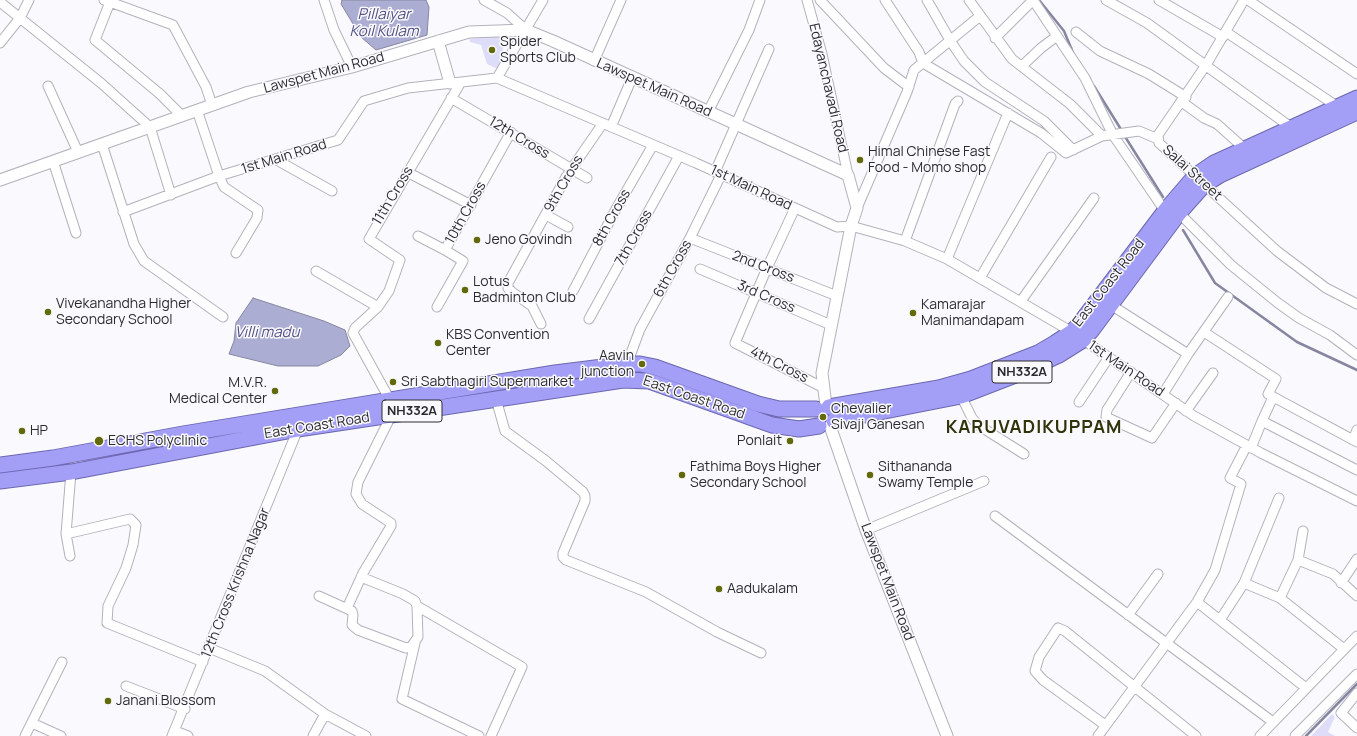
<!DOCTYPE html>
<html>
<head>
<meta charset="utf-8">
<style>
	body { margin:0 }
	canvas { display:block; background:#fafafe }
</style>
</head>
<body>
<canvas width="1357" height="736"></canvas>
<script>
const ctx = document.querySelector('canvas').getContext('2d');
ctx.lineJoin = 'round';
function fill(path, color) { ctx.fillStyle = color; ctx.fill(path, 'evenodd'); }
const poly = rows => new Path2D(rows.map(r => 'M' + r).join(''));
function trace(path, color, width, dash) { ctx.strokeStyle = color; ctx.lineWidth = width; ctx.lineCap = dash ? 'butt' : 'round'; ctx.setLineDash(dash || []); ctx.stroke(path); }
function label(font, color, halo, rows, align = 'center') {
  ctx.font = font + ' Manrope,sans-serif'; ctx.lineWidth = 3; ctx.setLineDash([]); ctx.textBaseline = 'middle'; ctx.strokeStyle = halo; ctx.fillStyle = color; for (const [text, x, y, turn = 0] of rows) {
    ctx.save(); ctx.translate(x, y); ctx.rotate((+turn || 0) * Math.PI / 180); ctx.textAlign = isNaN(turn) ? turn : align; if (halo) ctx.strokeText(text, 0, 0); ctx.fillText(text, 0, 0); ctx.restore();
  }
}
fill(poly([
	[501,35,505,66,500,70,487,64,481,45,470,42,469,39],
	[1332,714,1335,717,1328,732,1335,736,1311,736]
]), '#ddddfa');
const water = poly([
	[342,0,426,0,429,7,427,35,376,50,361,37,341,4,342,0],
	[253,298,324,321,345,330,350,346,341,355,318,366,278,366,229,354,234,341,236,323,253,298]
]);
fill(water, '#acadd2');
trace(water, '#8686a1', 1);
trace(poly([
	[1039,0,1064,31,1074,55],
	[1094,86,1122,131],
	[1124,135,1163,197],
	[1183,230,1215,283,1297,342,1357,370],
	[1306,736,1357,684]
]), '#8686a1', 2.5);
const minor = poly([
	[104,0,110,2,95,40,160,94,182,116],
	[110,0,110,2,173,25,206,87,212,105],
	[324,0,334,30,352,67],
	[484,0,507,13,526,30],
	[807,0,822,54,848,175],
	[820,0,884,68,909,87],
	[885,0,919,52,923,63,1041,133,1066,153,1102,136,1139,131,1158,139],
	[927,0,951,42,964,61,985,82,1044,121,1073,150],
	[969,0,1012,59,1070,104,1102,136],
	[1033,0,1085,78,1113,135,1165,211],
	[1106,0,1147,23,1292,128],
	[1159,0,1223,37],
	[1244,0,1206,65,1158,135,1159,143,1277,251,1326,288,1357,304],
	[1248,0,1357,74],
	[0,2,101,83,150,127,171,195],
	[1076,32,1100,51,1149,74,1186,97],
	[1226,32,1338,107],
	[995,38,1033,0],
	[0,43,20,18,29,0],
	[594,61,621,0],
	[1022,66,1041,48,1057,36],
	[497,78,543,0],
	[48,86,78,152],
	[451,98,587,178],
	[1182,102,1204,118,1217,124,1245,149],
	[197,110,219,176,224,187,258,210,257,218,236,253],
	[708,112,749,30,760,0],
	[611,127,632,78],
	[102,144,134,244,144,261,223,317],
	[275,159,332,191],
	[53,161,76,233],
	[407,172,471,205],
	[715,172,769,49],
	[795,208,767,268,735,343,822,387],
	[857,208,907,92,914,70,980,16],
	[123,212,219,176,338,140,364,101,408,88,497,78,696,163,837,227,851,226,905,241,947,259,1072,332,1194,416,1261,453,1357,501],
	[1179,213,1231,265,1278,303,1299,318,1330,335,1357,355],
	[546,215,568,227],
	[418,236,445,250],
	[690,238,837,296],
	[905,241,955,104,958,101],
	[947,259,1008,113],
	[700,269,831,325],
	[316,271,378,307],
	[980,278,1051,157],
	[573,291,616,209,653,145],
	[1021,301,1094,198],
	[1111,305,1188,354,1163,394],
	[437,307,463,261,445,250,511,132],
	[589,319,679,156],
	[541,324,532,306,512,292,508,288,508,283,566,177,603,123],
	[1204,332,1276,379,1268,394,1357,442],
	[1188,354,1228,297],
	[627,364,640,329,690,238,721,175],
	[1131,372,1107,410,1106,417,1152,438,1176,403],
	[961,396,972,418,978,425,1024,454],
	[496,399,505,431,546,461,583,492,585,496,585,501,563,553,563,557,566,560,646,592,717,632,761,653],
	[390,400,353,333,355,328,378,307,389,291,400,260,369,239,461,82],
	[1079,402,1109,357],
	[1186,411,1213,373],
	[1262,421,1273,397],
	[1353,440,1357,430],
	[1251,448,1262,421,1357,470],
	[1279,498,1244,583,1280,598],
	[995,516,1273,722],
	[866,530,984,481],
	[66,534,130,519,136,525,133,545,126,568,108,606,107,623,203,662],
	[70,556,66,534,71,472],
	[1298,560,1303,531],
	[1341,583,1357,559],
	[319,596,352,611,353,615,352,625,358,630,406,648,411,647,418,637,417,606,415,601,403,594,361,577],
	[1197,602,1306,688],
	[417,606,522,667,491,736],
	[347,608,363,573,391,526,391,523,362,504,356,494,358,482,392,414],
	[1128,615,1158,574],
	[1220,620,1244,583],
	[415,643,402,699,479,736],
	[209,648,265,671,325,714,366,736],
	[1344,649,1280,598,1298,560,1333,574,1357,596],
	[126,686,185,709],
	[1357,693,1341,713,1357,728],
	[32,723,61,736],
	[1105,725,1043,680,1035,671,1039,657,1058,628,1065,631,1196,736],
	[175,731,188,736],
	[25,736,62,662],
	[172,736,298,429],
	[313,736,325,714],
	[1098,736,1197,602,1215,570,1241,484,1230,478,1247,445],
	[1260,736,1357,636],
	[1295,736,1357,674]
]);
const tertiary = poly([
	[438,41,450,83],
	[0,180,249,92,352,67,469,32,526,30,553,41,848,175,857,208,851,226,822,373,826,406],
	[830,426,866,530,947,736]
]);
const trunk = poly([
	[829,407,939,388,971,379,1038,353,1055,343,1072,332,1081,322,1165,211,1195,176,1214,163,1357,98],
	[834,421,961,396,1018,374,1059,355,1083,340,1092,330,1179,213,1204,185,1220,175,1357,112],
	[0,465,53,458,183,434,555,373,627,364,640,364,655,367,758,404,779,409,816,409],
	[0,481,71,472,298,429,623,380,649,381,772,425,799,429,819,426]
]);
trace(minor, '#b2b2bc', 11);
trace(tertiary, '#b2b2bc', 13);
trace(trunk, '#6c67af', 17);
trace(minor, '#fff', 9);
trace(tertiary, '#fff', 11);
trace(trunk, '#a49ff6', 15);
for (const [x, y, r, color] of [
	[492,50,4,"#62690b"],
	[860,160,4,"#62690b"],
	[477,240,4,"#62690b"],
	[465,290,4,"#62690b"],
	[48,312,4,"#62690b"],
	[913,313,4,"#62690b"],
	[438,343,4,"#62690b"],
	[642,364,4,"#62690b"],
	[393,382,4,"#62690b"],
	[275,391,4,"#62690b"],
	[823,417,4,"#62690b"],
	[22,431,4,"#62690b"],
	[99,441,5,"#62690b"],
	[790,441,4,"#62690b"],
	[682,475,4,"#62690b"],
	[870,475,4,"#62690b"],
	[719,589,4,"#62690b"],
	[108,701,4,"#62690b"]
]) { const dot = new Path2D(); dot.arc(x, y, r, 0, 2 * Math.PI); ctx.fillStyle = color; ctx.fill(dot); trace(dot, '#fafafe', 1.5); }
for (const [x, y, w] of [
	[1022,372,60],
	[412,411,60]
]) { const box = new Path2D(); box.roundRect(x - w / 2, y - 11, w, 22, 3); ctx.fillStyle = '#fafafe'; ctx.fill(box); trace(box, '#2c2c30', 1); }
label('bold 13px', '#2c2c30', null, [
	["NH332A",1022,372],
	["NH332A",412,411]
]);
label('14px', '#2c2c30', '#fafafe', [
	["Spider",500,42],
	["Sports Club",500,58],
	["Himal Chinese Fast",868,152],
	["Food - Momo shop",868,168],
	["Jeno Govindh",485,240],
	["Lotus",473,282],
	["Badminton Club",473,298],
	["Vivekanandha Higher",56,304],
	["Secondary School",56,320],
	["Kamarajar",921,305],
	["Manimandapam",921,321],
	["KBS Convention",446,335],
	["Center",446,351],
	["Aavin",634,356,"right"],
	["junction",634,372,"right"],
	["Sri Sabthagiri Supermarket",401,382],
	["M.V.R.",267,383,"right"],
	["Medical Center",267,399,"right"],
	["Chevalier",831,409],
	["Sivaji Ganesan",831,425],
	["HP",30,431],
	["ECHS Polyclinic",108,441],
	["Ponlait",782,441,"right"],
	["Fathima Boys Higher",690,467],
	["Secondary School",690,483],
	["Sithananda",878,467],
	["Swamy Temple",878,483],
	["Aadukalam",727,589],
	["Janani Blossom",116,701]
], 'left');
label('14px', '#2c2c30', '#fafafe', [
	["Lawspet Main Road",324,73,-15],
	["Lawspet Main Road",654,88,24],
	["Edayanchavadi Road",828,88,77],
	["12th Cross",519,138,31],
	["1st Main Road",284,157,-17],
	["Salai Street",1192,173,42],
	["9th Cross",564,184,-60],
	["1st Main Road",751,188,25],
	["11th Cross",393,196,-59],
	["10th Cross",466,213,-61],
	["8th Cross",612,218,-61],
	["7th Cross",634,238,-61],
	["2nd Cross",763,267,21],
	["6th Cross",673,269,-61],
	["East Coast Road",1109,283,-52],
	["3rd Cross",766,297,23],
	["4th Cross",779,365,27],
	["1st Main Road",1126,369,34],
	["East Coast Road",694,398,19],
	["East Coast Road",317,426,-9],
	["Lawspet Main Road",887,582,69],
	["12th Cross Krishna Nagar",236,583,-68]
]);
label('italic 15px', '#535184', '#fafafe', [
	["Pillaiyar",384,15],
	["Koil Kulam",384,32],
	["Villi madu",267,333]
]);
ctx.letterSpacing = '1px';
label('bold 18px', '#31340b', '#fafafe', [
	["KARUVADIKUPPAM",1034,428]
]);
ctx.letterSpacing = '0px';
</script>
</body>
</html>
